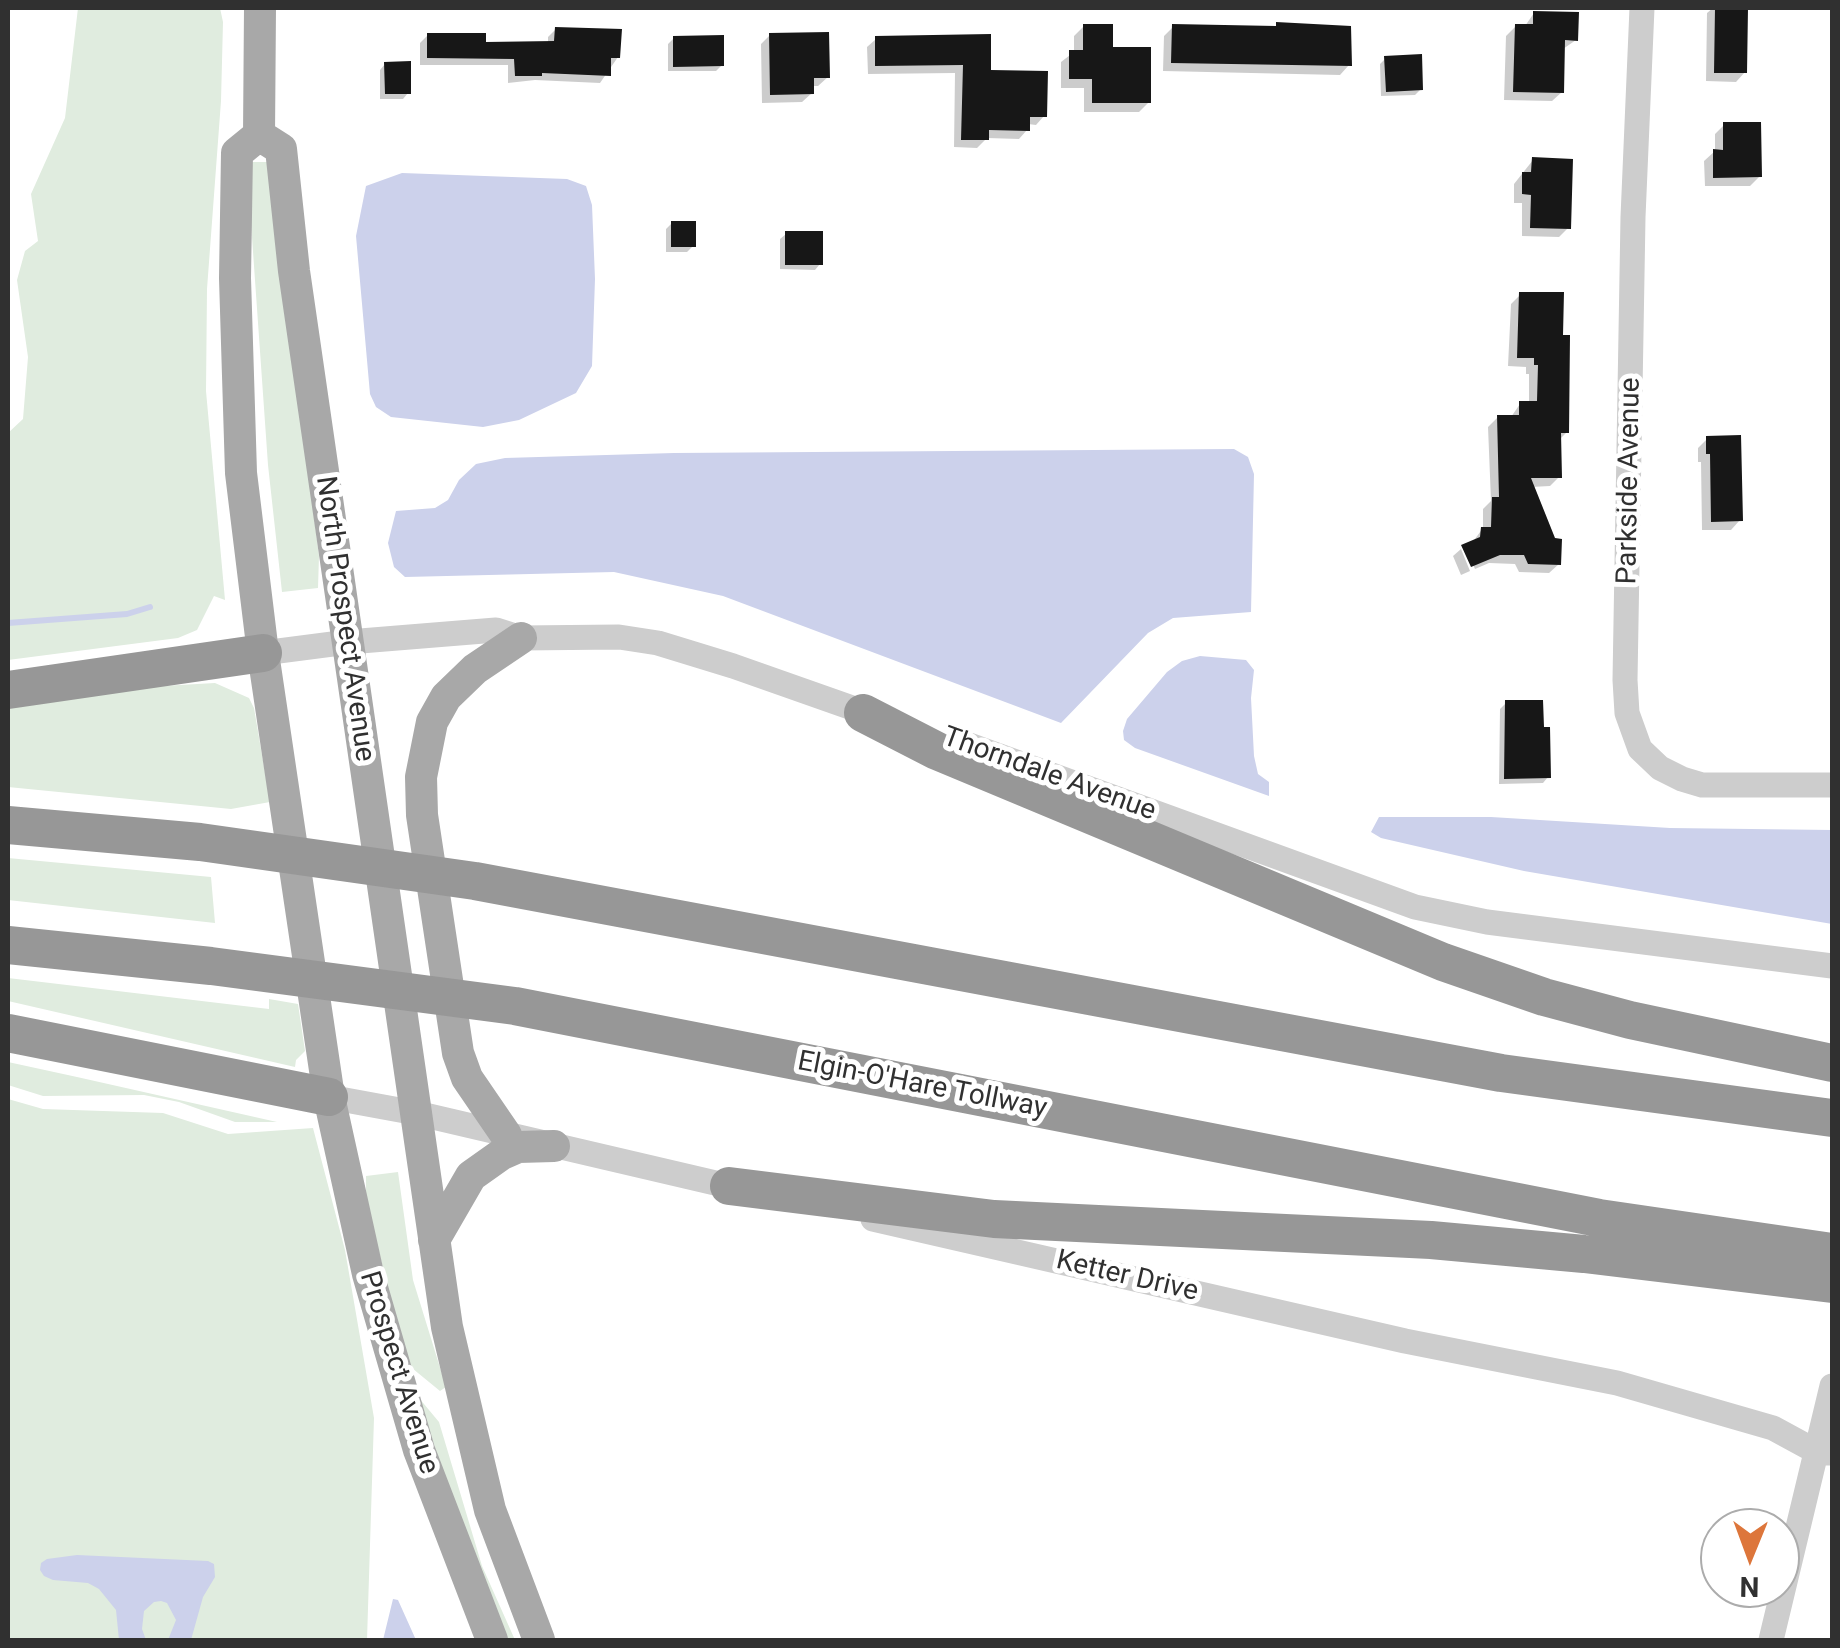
<!DOCTYPE html>
<html>
<head>
<meta charset="utf-8">
<style>
	body { margin:0 }
	#map { position:relative; width:1840px; height:1648px; overflow:hidden; background:#fff; font-family:Roboto,sans-serif }
	canvas { display:block }
	.frame { position:absolute; inset:0; border:10px solid #303030; pointer-events:none }
	.north { position:absolute; left:1700px; top:1508px; width:100px; height:100px; box-sizing:border-box; background:#fff; border:2px solid #acacac; border-radius:50%; rotate:181deg; font-size:28px; font-weight:700; line-height:40px; text-align:center; color:#303030 }
	.north::after { content:''; display:block; margin:auto; width:35px; height:45px; background:#dd763b; clip-path:polygon(50% 0,100% 100%,50% 72%,0 100%) }
</style>
</head>
<body>
<div id="map">
<canvas width="1840" height="1648"></canvas>
<div class="frame"></div>
<div class="north">N</div>
</div>
<script>
const ctx = document.querySelector('canvas').getContext('2d');
ctx.lineJoin = 'round';
function fill(path, color) { ctx.fillStyle = color; ctx.fill(path, 'evenodd'); }
const poly = rows => new Path2D(rows.map(r => 'M' + r).join(''));
function trace(path, color, width, dash) { ctx.strokeStyle = color; ctx.lineWidth = width; ctx.lineCap = dash ? 'butt' : 'round'; ctx.setLineDash(dash || []); ctx.stroke(path); }
function label(font, color, halo, rows, align = 'center') {
  ctx.font = font + ' Roboto,sans-serif'; ctx.lineWidth = 10; ctx.setLineDash([]); ctx.textBaseline = 'middle'; ctx.strokeStyle = halo; ctx.fillStyle = color; for (const [text, x, y, turn = 0] of rows) {
    ctx.save(); ctx.translate(x, y); ctx.rotate((+turn || 0) * Math.PI / 180); ctx.textAlign = isNaN(turn) ? turn : align; if (halo) ctx.strokeText(text, 0, 0); ctx.fillText(text, 0, 0); ctx.restore();
  }
}
fill(poly([
	[78,8,220,8,223,22,221,101,207,289,206,391,225,600,214,596,197,630,178,638,8,660,8,433,23,419,28,357,17,280,25,251,38,241,31,194,65,118],
	[251,162,268,162,319,556,318,588,282,592,268,465,250,209],
	[215,683,249,698,254,708,270,802,231,809,8,787,8,707,162,686],
	[8,858,211,877,215,923,8,900],
	[8,978,269,1009,269,999,298,1004,305,1051,296,1060,295,1067,8,1001],
	[8,1062,77,1077,277,1122,235,1122,179,1102,144,1095,43,1096,8,1085],
	[8,1099,43,1109,163,1113,228,1134,313,1128,345,1250,374,1418,367,1640,8,1640],
	[398,1172,413,1280,446,1387,440,1391,407,1364,366,1200,366,1176],
	[419,1398,439,1422,482,1566,515,1640,507,1640,454,1507]
]), '#e0ecdf');
fill(poly([
	[402,173,567,179,586,186,592,205,595,279,592,366,576,393,519,420,483,427,391,417,376,407,370,394,356,236,366,186],
	[1234,449,1248,457,1254,474,1251,612,1173,618,1148,633,1061,723,723,596,614,572,405,577,394,567,388,543,396,511,435,508,448,500,459,480,476,464,505,458,674,453],
	[1200,656,1246,660,1254,670,1251,698,1254,756,1258,774,1269,782,1269,796,1135,748,1124,740,1123,731,1127,719,1167,672,1182,661],
	[1379,817,1491,817,1670,828,1832,830,1832,924,1524,871,1381,838,1371,832],
	[77,1555,208,1561,214,1564,215,1577,203,1597,191,1640,168,1640,176,1620,167,1603,161,1601,154,1602,144,1611,142,1629,146,1640,119,1640,116,1610,99,1589,88,1583,53,1580,44,1576,40,1570,41,1563,47,1559],
	[393,1599,398,1600,416,1640,383,1640]
]), '#ccd1eb');
fill(poly([
	[1713,8,1746,8,1745,72,1736,82,1706,81,1707,13],
	[1534,13,1576,40,1563,49,1562,92,1552,101,1504,100,1506,36,1516,26,1525,26],
	[1084,26,1111,50,1149,102,1139,112,1084,112,1084,88,1061,88,1061,62,1074,52,1074,36],
	[1173,27,1349,65,1340,75,1163,71,1164,36],
	[556,29,618,57,600,83,535,80,508,83,508,65,420,65,420,43,428,35,483,45,548,44,548,37],
	[770,35,828,77,818,86,812,86,812,93,802,102,762,103,761,44],
	[674,38,722,65,716,71,668,71,668,44],
	[876,39,988,72,1044,116,1036,125,1028,124,1027,130,1019,139,987,138,977,148,954,147,955,73,868,74,867,47],
	[1386,58,1421,89,1415,95,1381,96,1380,64],
	[385,64,408,93,403,99,380,99,380,70],
	[1724,125,1760,176,1750,186,1705,186,1704,161,1715,151,1715,134],
	[1533,160,1568,228,1559,237,1522,236,1522,203,1514,203,1514,184],
	[672,223,693,246,687,252,666,252,666,229],
	[786,234,820,264,815,270,780,269,780,239],
	[1520,295,1567,432,1559,440,1559,477,1550,486,1531,487,1559,564,1549,573,1519,572,1515,564,1489,563,1475,569,1465,548,1462,548,1472,543,1483,528,1483,509,1491,501,1488,427,1498,417,1511,417,1520,404,1529,404,1529,374,1526,374,1526,367,1508,366,1511,304],
	[1707,439,1740,520,1731,530,1702,530,1701,462,1698,462,1698,448],
	[1461,549,1470,571,1461,575,1453,556],
	[1506,703,1541,730,1548,777,1543,783,1499,784,1500,709]
]), '#0003');
trace(poly([
	[8,623,127,614,150,607]
]), '#ccd1eb', 6);
fill(poly([
	[1715,8,1748,8,1747,73,1714,73],
	[1533,11,1579,12,1578,41,1565,40,1564,93,1513,92,1515,24,1533,24],
	[1276,22,1351,26,1352,66,1171,63,1172,24,1276,26],
	[1083,24,1113,24,1113,47,1151,47,1151,103,1092,103,1092,79,1069,79,1069,50,1083,50],
	[555,27,622,29,620,58,611,58,611,76,542,73,542,76,515,76,514,59,427,58,427,33,486,33,486,42,554,41],
	[829,32,830,78,814,78,814,94,770,95,769,33],
	[991,34,991,70,1048,71,1047,117,1030,117,1030,131,989,130,989,140,961,140,963,65,875,66,875,36],
	[724,35,724,66,673,67,673,36],
	[1422,54,1423,90,1386,92,1384,56],
	[411,61,411,94,385,94,384,62],
	[1723,122,1761,122,1762,177,1713,178,1713,149,1723,150],
	[1532,157,1573,159,1571,229,1530,228,1531,195,1522,194,1522,172,1531,172],
	[671,221,696,221,696,247,671,247],
	[785,231,823,231,823,265,785,265],
	[1519,292,1564,292,1563,335,1570,335,1569,433,1561,433,1562,478,1531,478,1555,538,1562,539,1561,565,1528,564,1524,555,1500,555,1471,567,1461,545,1480,537,1481,527,1491,527,1492,497,1499,497,1497,415,1519,415,1519,401,1537,401,1538,365,1534,365,1534,358,1517,358],
	[1741,435,1743,521,1711,522,1710,454,1706,454,1706,436],
	[1505,700,1543,700,1544,727,1550,727,1551,778,1504,779]
]), '#171717');
trace(poly([
	[1642,8,1633,217,1625,680,1627,713,1640,749,1660,768,1682,779,1702,785,1832,785],
	[263,653,348,642,496,630,521,638,619,637,658,643,733,666,875,716],
	[961,742,1415,907,1487,922,1832,966],
	[329,1097,416,1113,741,1189],
	[873,1219,1405,1341,1617,1383,1773,1428,1819,1453,1832,1453],
	[1771,1640,1832,1386]
]), '#cdcdcd', 25);
trace(poly([
	[260,8,259,135,237,153,235,278,241,473,263,653,329,1097,368,1274,419,1450,492,1640],
	[259,135,281,149,294,271,447,1327,490,1510,539,1640],
	[506,1135,467,1078,458,1053,422,815,421,777,432,722,446,697,475,669,521,638],
	[434,1240,471,1176,502,1154,518,1147,554,1146]
]), '#a8a8a8', 32);
trace(poly([
	[8,690,263,653],
	[863,713,937,751,1443,962,1544,997,1630,1020,1832,1063],
	[8,825,200,842,475,881,1501,1073,1832,1118],
	[8,945,211,966,515,1006,1599,1218,1832,1252],
	[8,1033,329,1097],
	[729,1186,994,1219,1431,1240,1584,1254,1832,1284]
]), '#979797', 38);
label('28px', '#303030', '#fff', [
	["Parkside Avenue",1630,481,-89],
	["North Prospect Avenue",344,619,82],
	["Thorndale Avenue",1049,775,20],
	["Elgin-O'Hare Tollway",922,1086,11],
	["Ketter Drive",1127,1277,13],
	["Prospect Avenue",398,1373,73]
]);
</script>
</body>
</html>
